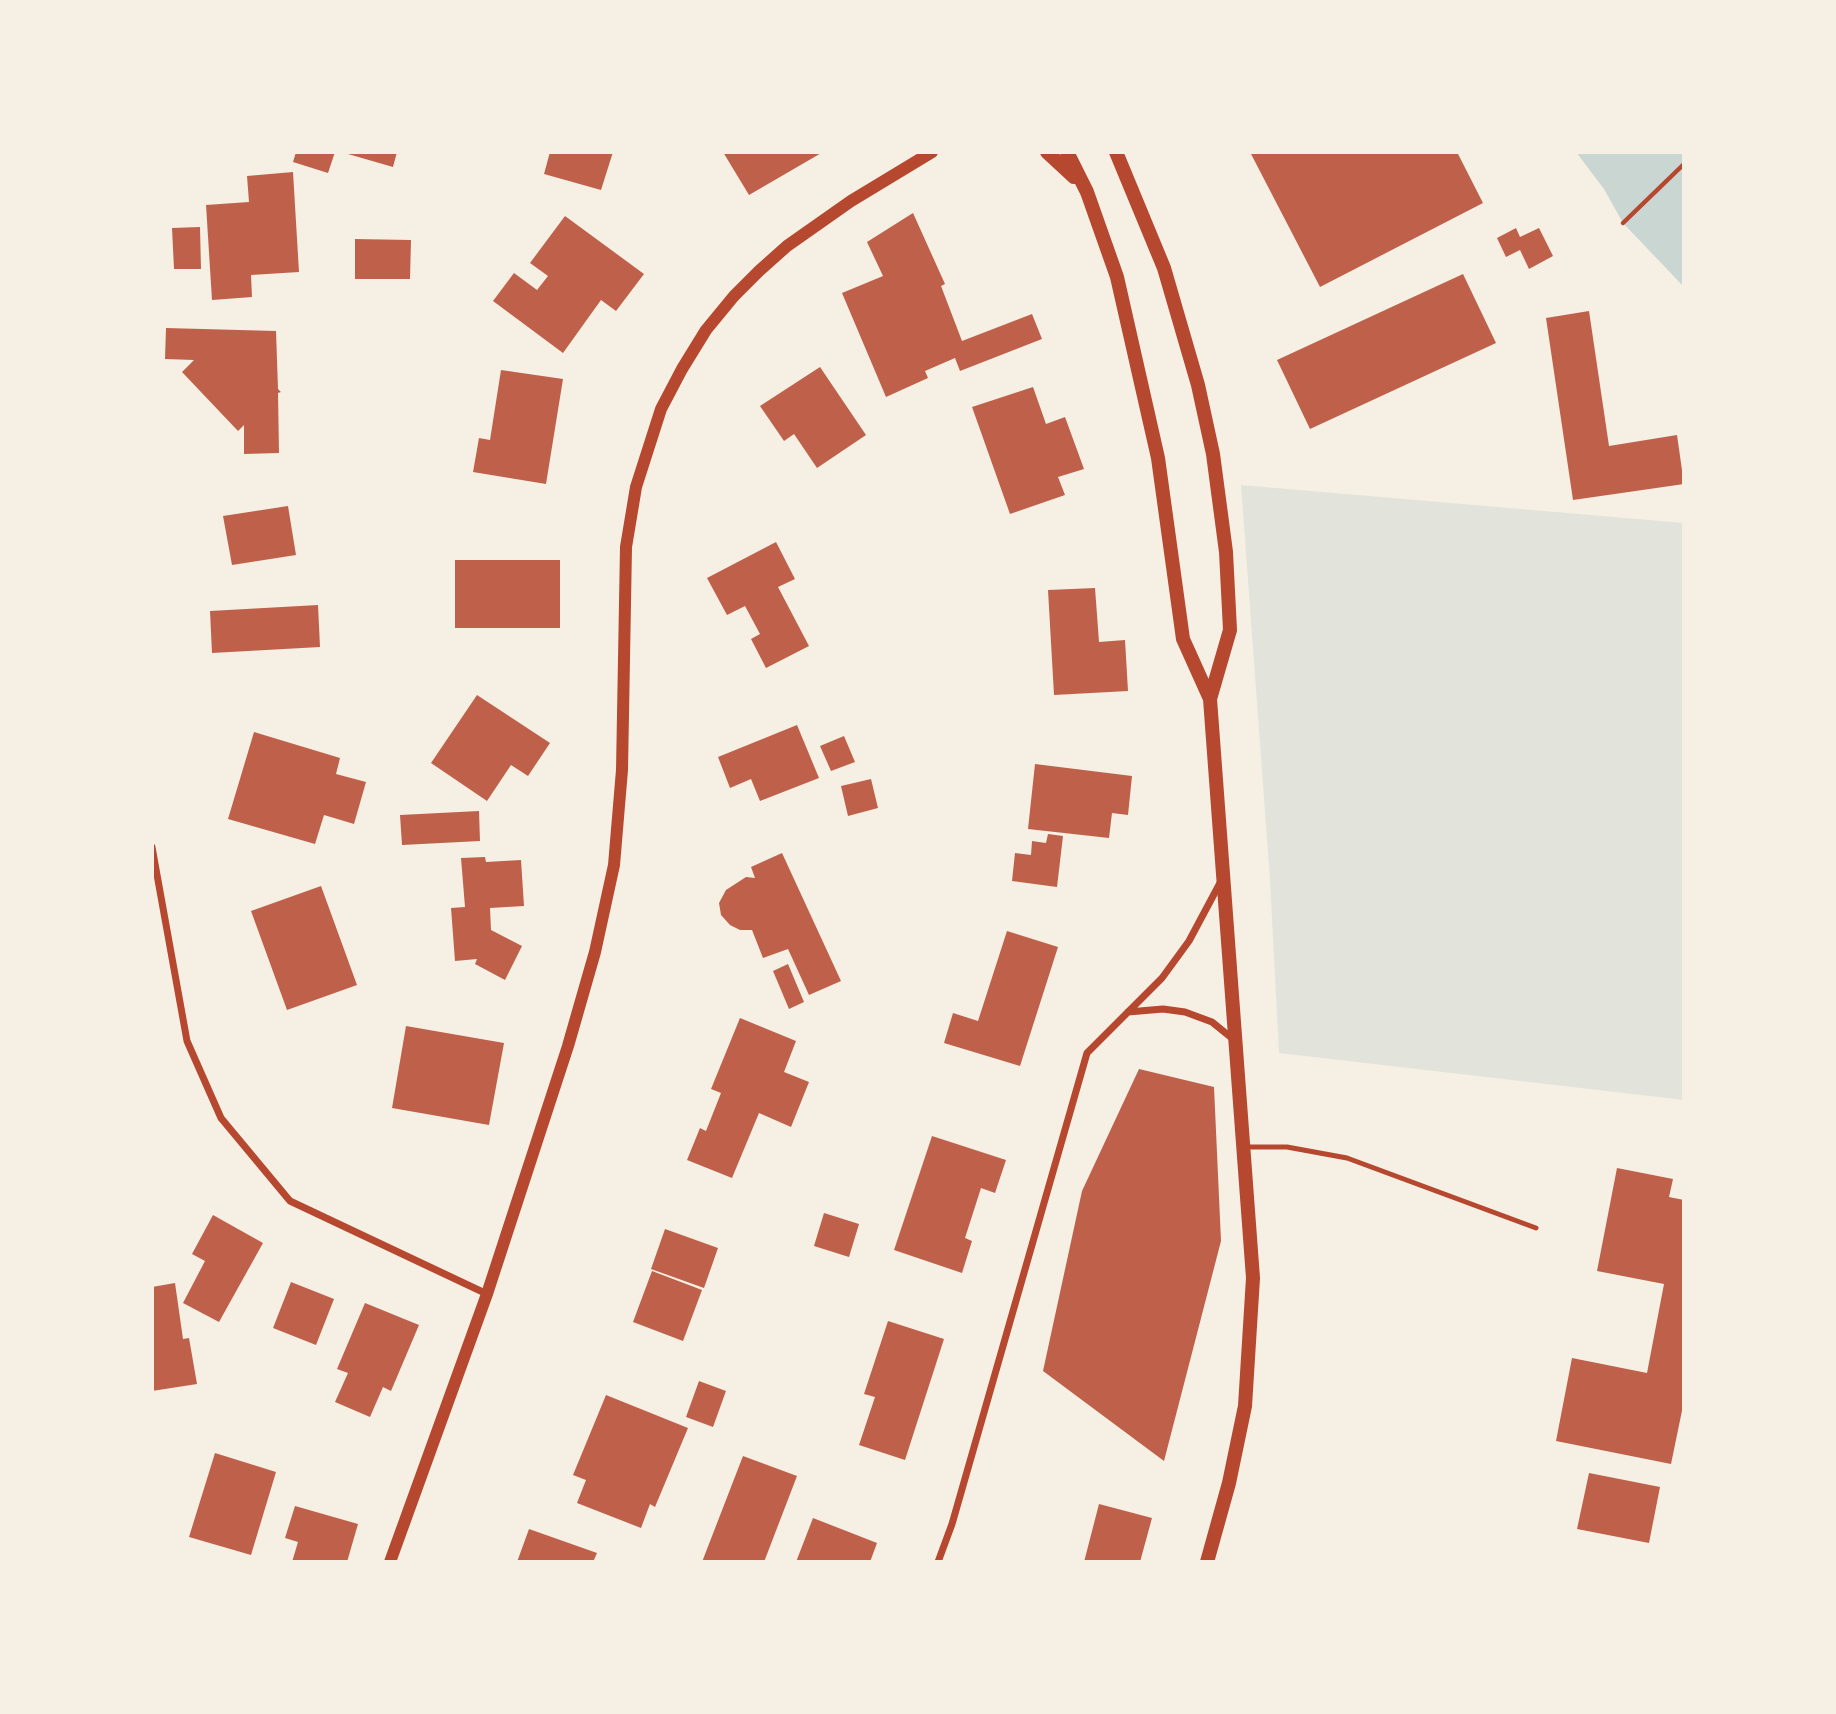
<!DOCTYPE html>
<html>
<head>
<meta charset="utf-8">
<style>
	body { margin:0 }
	#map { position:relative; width:1836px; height:1714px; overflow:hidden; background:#f6efe4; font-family:Jost,sans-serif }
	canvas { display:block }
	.frame { position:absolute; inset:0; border:154px solid #f6efe4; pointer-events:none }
</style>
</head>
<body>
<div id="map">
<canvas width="1836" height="1714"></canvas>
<div class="frame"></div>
</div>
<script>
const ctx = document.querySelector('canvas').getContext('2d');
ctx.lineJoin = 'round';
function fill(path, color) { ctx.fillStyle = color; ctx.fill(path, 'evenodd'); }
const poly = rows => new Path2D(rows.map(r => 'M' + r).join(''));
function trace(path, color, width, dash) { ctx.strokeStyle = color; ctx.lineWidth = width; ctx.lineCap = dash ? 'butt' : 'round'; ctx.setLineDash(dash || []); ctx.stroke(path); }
fill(poly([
	[1241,485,1684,523,1684,1100,1279,1053,1270,880]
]), '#e2e4dc');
fill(poly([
	[1576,152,1684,152,1684,287,1623,223,1604,189]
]), '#c9d6d2');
fill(poly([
	[296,152,335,152,328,173,293,162],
	[341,152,397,152,393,167],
	[550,152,613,152,601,190,544,174],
	[723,152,823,152,749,195],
	[1250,152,1457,152,1483,203,1320,287],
	[293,172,299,272,251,275,252,297,212,300,206,205,249,202,247,176],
	[913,213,945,284,941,286,962,341,1032,314,1042,339,960,371,955,358,925,371,928,378,886,397,842,293,883,276,867,242],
	[565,216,644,274,616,311,601,300,563,353,493,301,514,273,537,290,548,276,530,263],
	[200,227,201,269,174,269,172,228],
	[1516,228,1520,237,1539,228,1553,256,1529,269,1520,250,1506,257,1497,238],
	[355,239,411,240,410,279,355,279],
	[1463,274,1496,343,1310,429,1277,360],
	[1589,311,1609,446,1677,435,1684,484,1573,500,1546,318],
	[166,328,276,331,278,389,281,392,278,393,279,453,244,454,244,425,238,431,182,372,194,360,165,359],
	[820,367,866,435,817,468,794,434,784,441,760,406],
	[501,370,563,379,546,484,473,472,479,438,490,440],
	[1033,387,1046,424,1065,417,1084,469,1058,477,1065,495,1010,514,972,407],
	[288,506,296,555,232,565,223,516],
	[776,542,795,579,778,587,809,646,766,668,751,639,760,634,745,606,727,615,707,578],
	[455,560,560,560,560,628,455,628],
	[1095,588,1099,642,1125,640,1128,691,1054,695,1048,590],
	[318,605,320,647,212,653,210,611],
	[477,695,550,743,528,776,511,765,487,801,431,763],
	[797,725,819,778,760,801,751,779,730,788,718,757],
	[254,732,340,758,336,774,366,782,354,824,324,815,315,844,228,819],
	[844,736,855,762,831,771,820,746],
	[1035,764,1132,776,1128,815,1112,813,1109,838,1028,829],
	[871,779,878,808,848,816,841,786],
	[479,811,480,841,402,845,400,815],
	[1048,834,1063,836,1057,887,1012,881,1015,853,1031,855,1032,841,1046,843],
	[782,853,841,981,809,995,788,949,763,958,752,930,740,930,730,925,721,915,719,903,726,890,746,877,755,878,751,867],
	[485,857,486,862,521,860,524,906,490,908,491,930,522,946,505,980,475,964,477,959,455,961,451,908,465,907,461,858],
	[321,886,357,985,287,1010,251,911],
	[1007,931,1058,947,1020,1066,944,1043,953,1013,978,1021],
	[788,964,804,1002,789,1009,773,971],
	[740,1018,796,1041,784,1072,809,1082,791,1127,759,1113,732,1178,687,1160,700,1128,706,1131,721,1093,711,1089],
	[406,1026,504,1043,489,1125,392,1108],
	[1139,1069,1214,1087,1221,1241,1164,1461,1043,1371,1082,1191],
	[932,1136,1006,1160,995,1193,981,1188,965,1238,972,1241,962,1273,894,1250],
	[1617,1168,1673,1179,1669,1197,1684,1200,1684,1401,1671,1464,1556,1441,1572,1358,1647,1373,1664,1284,1597,1271],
	[824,1213,859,1224,849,1257,814,1246],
	[213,1215,263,1243,219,1322,183,1303,205,1261,192,1254],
	[665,1229,718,1248,704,1288,651,1269],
	[652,1271,702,1290,683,1341,633,1322],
	[291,1282,334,1299,316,1345,273,1328],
	[175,1283,183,1339,189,1338,197,1384,152,1391,152,1287],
	[365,1303,419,1325,391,1391,383,1387,370,1417,335,1402,348,1373,337,1369],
	[888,1321,944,1339,905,1460,859,1445,875,1397,864,1394],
	[699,1381,726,1391,713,1427,686,1417],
	[606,1395,688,1428,655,1507,650,1504,641,1528,577,1503,586,1480,573,1475],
	[215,1453,276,1472,251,1555,189,1537],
	[743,1456,797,1476,764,1562,702,1562],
	[1589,1473,1660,1487,1649,1543,1577,1529],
	[1099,1504,1152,1518,1140,1562,1084,1562],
	[295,1506,358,1524,347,1562,292,1562,298,1542,285,1538],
	[813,1518,877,1543,870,1562,796,1562],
	[529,1529,597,1553,593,1562,517,1562]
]), '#bf614a');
trace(poly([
	[1623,223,1684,164]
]), '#b5482f', 4.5);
trace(poly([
	[1246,1147,1287,1147,1347,1158,1536,1228]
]), '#b5482f', 5);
trace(poly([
	[152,847,187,1041,221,1118,290,1201,487,1294],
	[1128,1012,1163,1009,1185,1012,1212,1022,1233,1039],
	[938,1562,952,1524,1087,1053,1162,978,1189,941,1220,883]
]), '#b5482f', 7);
trace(poly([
	[390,1562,487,1294,568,1046,595,952,614,865,622,770,626,547,636,487,661,409,682,369,706,330,734,296,759,271,787,246,851,201,932,152]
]), '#b5482f', 12);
trace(poly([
	[1047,152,1074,177],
	[1067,152,1087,192,1117,277,1158,458,1183,639,1210,699,1253,1278,1245,1406,1229,1483,1207,1562],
	[1116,152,1164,268,1198,385,1213,454,1226,552,1230,630,1210,699]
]), '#b5482f', 14);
</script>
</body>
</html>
